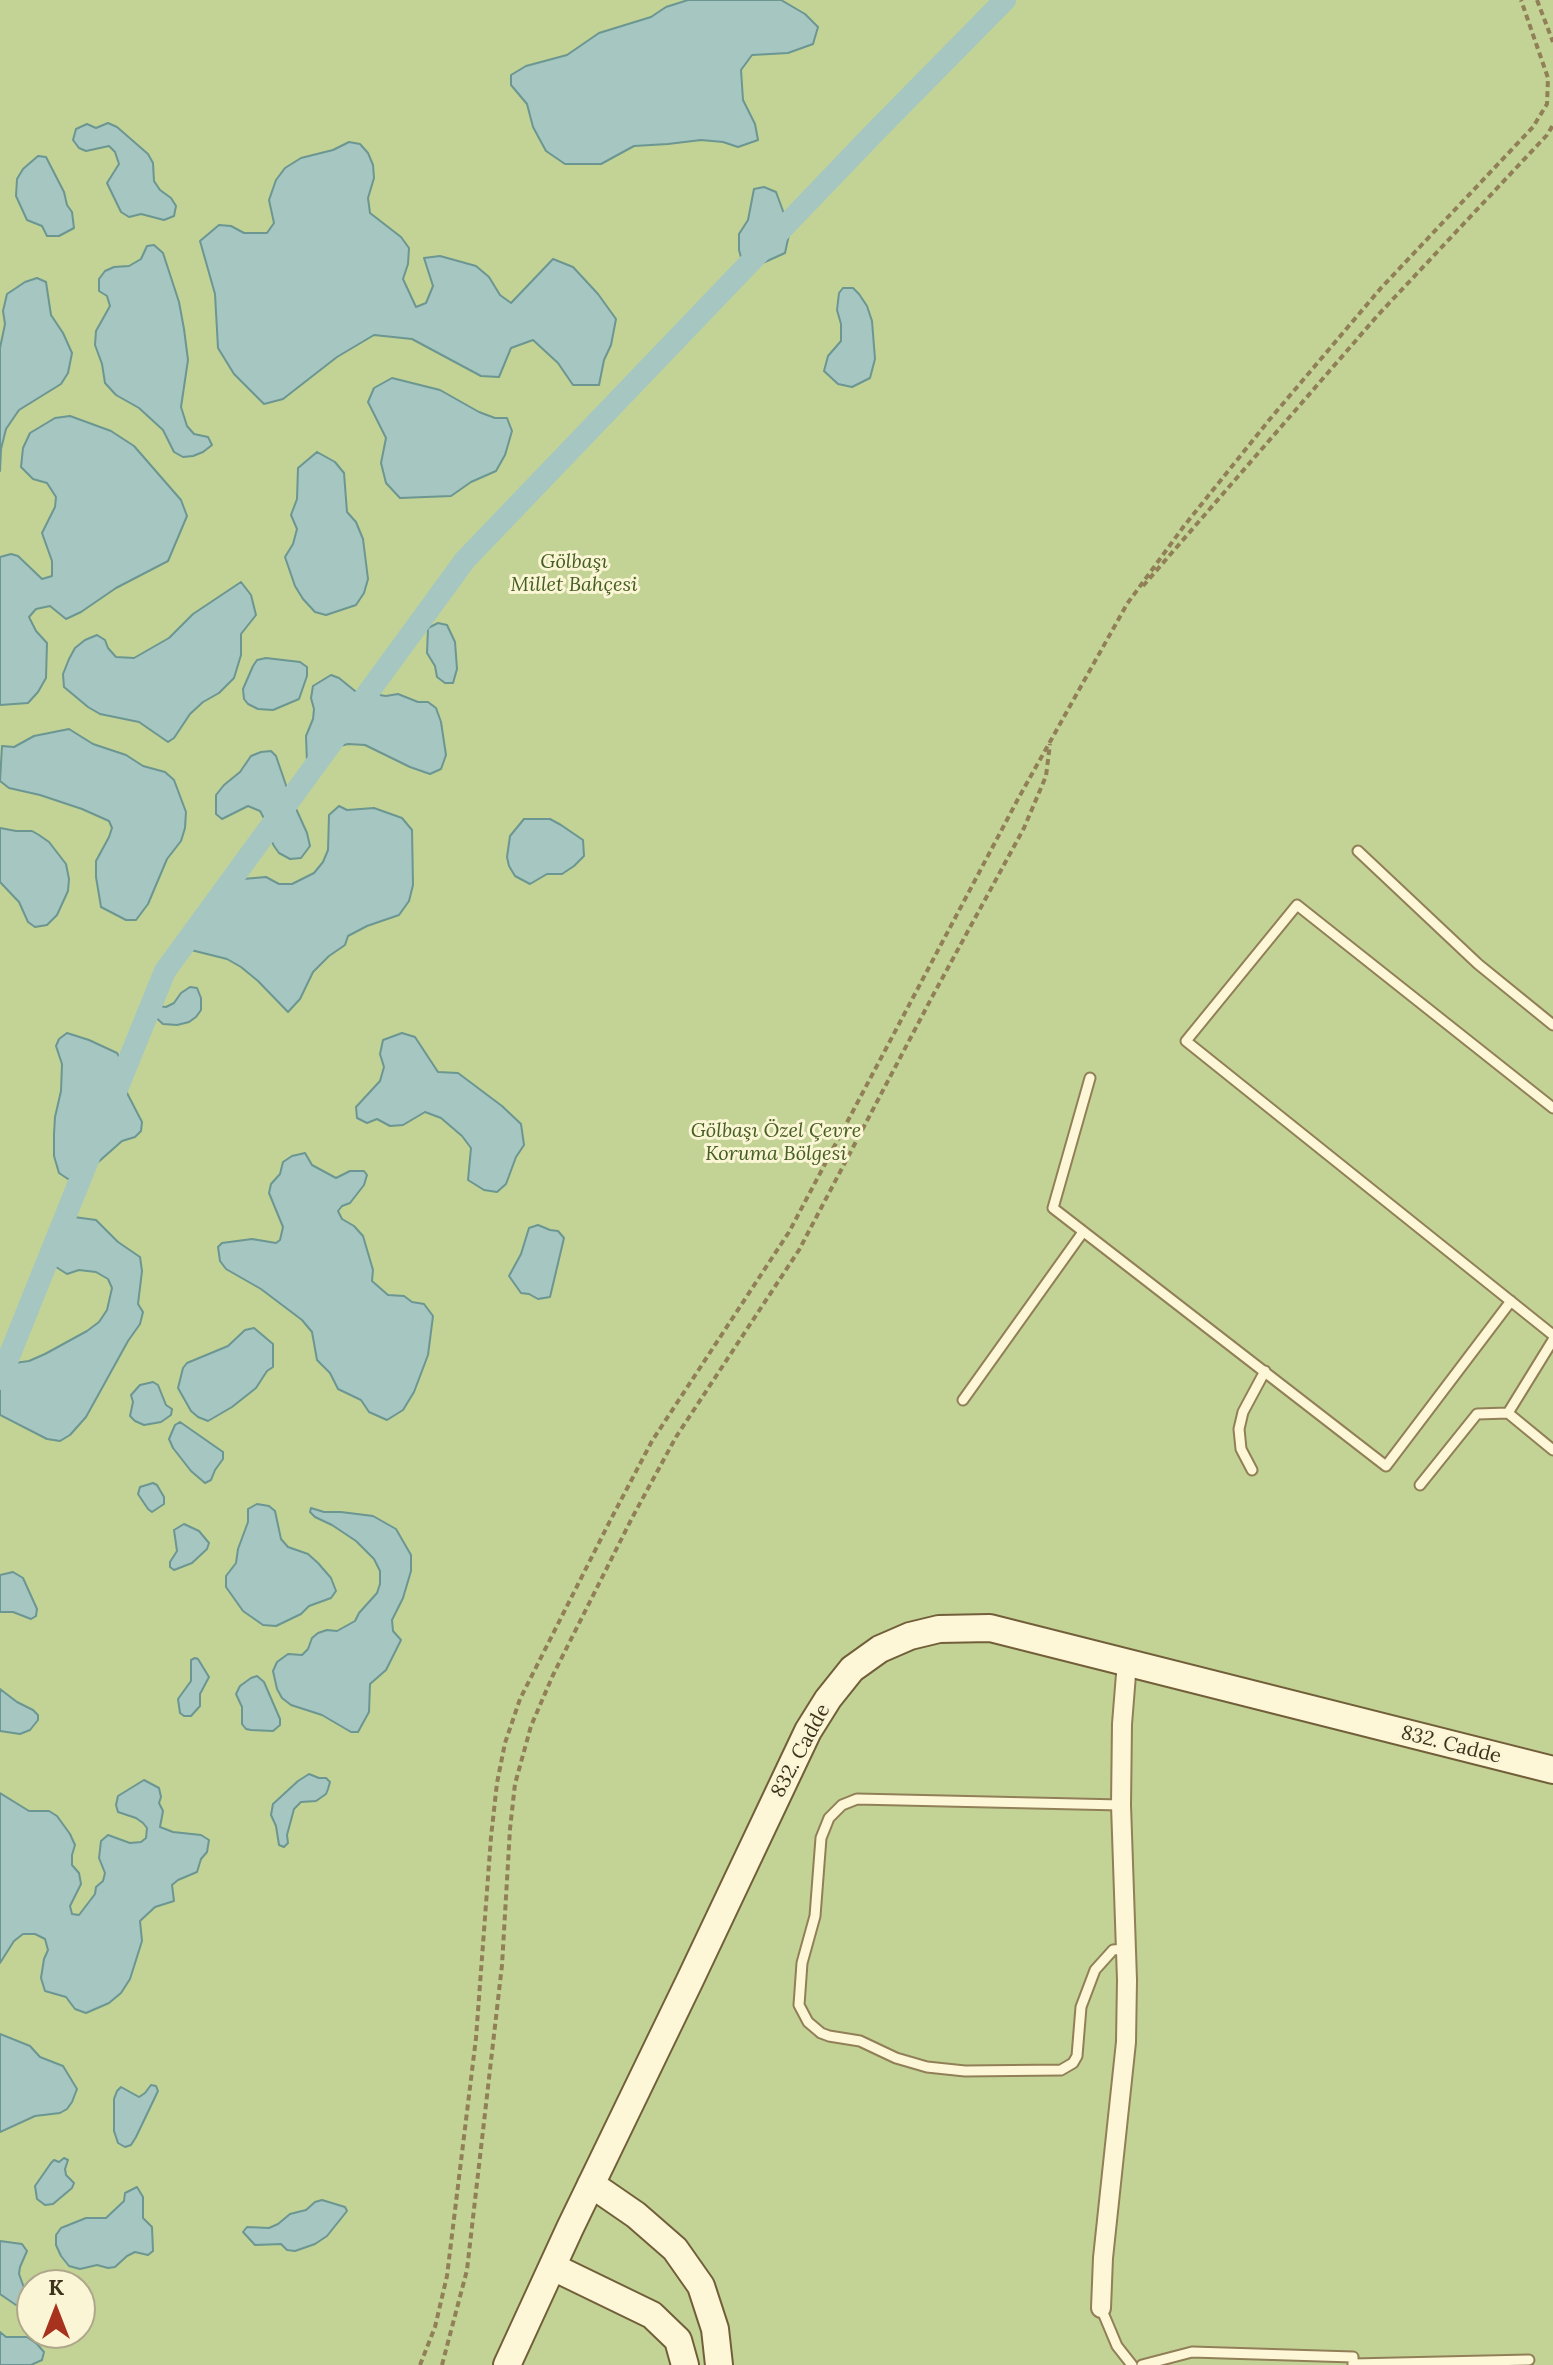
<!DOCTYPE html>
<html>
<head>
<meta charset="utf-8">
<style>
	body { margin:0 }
	#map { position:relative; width:1553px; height:2365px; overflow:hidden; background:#f3edc3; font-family:Lora,serif }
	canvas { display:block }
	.north { position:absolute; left:16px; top:2269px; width:80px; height:80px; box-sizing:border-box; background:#faf5d4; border:2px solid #afa78b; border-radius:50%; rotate:0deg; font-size:22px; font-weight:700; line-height:32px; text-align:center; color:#3f321d }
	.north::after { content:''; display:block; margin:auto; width:28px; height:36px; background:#a7331f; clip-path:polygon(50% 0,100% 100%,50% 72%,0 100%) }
</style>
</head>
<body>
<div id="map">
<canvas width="1553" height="2365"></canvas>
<div class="north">K</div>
</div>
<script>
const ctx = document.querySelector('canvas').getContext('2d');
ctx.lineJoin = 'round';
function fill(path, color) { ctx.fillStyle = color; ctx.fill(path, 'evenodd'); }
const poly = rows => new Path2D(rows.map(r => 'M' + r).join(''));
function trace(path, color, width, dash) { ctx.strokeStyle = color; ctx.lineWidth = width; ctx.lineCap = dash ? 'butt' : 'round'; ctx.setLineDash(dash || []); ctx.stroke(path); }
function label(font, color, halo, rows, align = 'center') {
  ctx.font = font + ' Lora,serif'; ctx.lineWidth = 6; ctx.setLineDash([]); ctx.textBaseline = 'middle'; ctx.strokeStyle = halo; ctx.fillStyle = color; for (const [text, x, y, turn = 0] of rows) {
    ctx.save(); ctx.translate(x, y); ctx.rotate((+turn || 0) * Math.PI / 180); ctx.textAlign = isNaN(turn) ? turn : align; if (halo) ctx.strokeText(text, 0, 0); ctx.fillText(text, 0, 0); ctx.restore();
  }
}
fill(poly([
	[0,0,1553,0,1553,2365,0,2365],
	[32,2285,80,2285,80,2333,32,2333]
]), '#c2d395');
const water = poly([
	[688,0,781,0,805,14,818,27,813,44,788,53,752,55,741,70,743,100,755,124,758,140,738,147,723,142,701,140,668,144,634,146,601,164,565,164,546,151,533,127,527,104,511,85,511,75,526,66,567,55,599,33,651,17,666,7,688,0],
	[108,123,117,127,148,154,153,163,154,181,160,190,171,198,176,206,174,216,164,220,141,214,129,217,121,212,107,183,119,164,115,152,109,146,86,151,79,148,73,140,76,129,87,124,96,128,108,123],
	[349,142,360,144,368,153,373,165,374,178,368,198,370,213,401,237,409,248,408,264,403,279,416,307,426,303,433,286,424,258,440,256,476,266,489,277,500,295,511,303,553,259,573,267,598,294,616,319,611,345,604,360,599,385,573,385,558,363,533,340,511,348,499,377,481,376,412,339,374,335,337,357,283,399,264,404,234,374,218,348,215,294,200,241,219,225,231,226,244,233,267,233,274,223,269,200,276,180,285,168,301,158,333,150,349,142],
	[38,156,46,157,64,192,67,205,72,212,74,228,59,236,47,236,42,226,27,220,16,196,17,179,23,169,38,156],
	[764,187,776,192,790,230,785,253,756,266,742,261,739,250,739,234,748,220,754,189,764,187],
	[154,245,163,253,179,302,184,329,188,360,181,407,187,426,194,434,208,437,212,445,203,452,193,456,183,457,174,452,163,430,139,408,116,395,105,383,102,364,95,345,96,331,110,306,107,296,99,291,99,279,105,271,114,267,129,266,141,259,147,246,154,245],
	[37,278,46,282,51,315,63,333,72,353,68,373,61,384,19,410,6,429,1,449,0,471,0,348,5,324,3,311,7,294,25,282,37,278],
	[843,288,853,288,859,294,867,306,872,321,875,359,870,378,852,387,838,384,824,371,828,356,841,341,841,324,837,310,839,293,843,288],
	[392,378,440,390,479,412,495,418,507,418,512,431,505,455,496,471,471,482,451,496,400,498,386,483,381,463,386,438,368,402,374,388,392,378],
	[70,416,111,431,134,446,181,500,187,516,168,561,116,588,81,612,66,619,50,606,36,609,29,617,36,631,47,643,46,678,38,692,28,703,0,705,0,557,11,554,18,556,42,579,52,576,52,561,42,533,55,507,56,497,47,483,33,479,21,467,23,448,30,433,55,418,70,416],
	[317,452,335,462,344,473,347,512,356,522,363,539,368,579,364,593,356,605,326,615,315,612,303,599,295,586,285,557,293,544,297,529,291,515,297,499,298,468,317,452],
	[241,582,251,595,256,615,241,634,241,655,234,678,219,693,203,702,190,714,174,738,168,742,139,722,100,714,88,707,64,687,63,674,69,659,75,648,85,640,97,635,105,640,108,648,116,657,134,658,169,638,193,614,241,582],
	[438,623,447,625,455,642,457,669,453,683,445,683,437,677,435,666,427,653,428,628,438,623],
	[266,658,300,662,307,667,307,676,299,699,273,710,258,709,248,704,244,699,243,689,253,666,257,660,266,658],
	[331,675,339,678,355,691,386,696,398,694,418,702,428,702,436,708,441,722,446,755,441,769,430,774,410,767,365,745,348,744,332,748,315,765,307,762,306,736,313,719,314,709,311,698,313,686,331,675],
	[69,729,93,744,126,755,143,766,165,772,174,780,186,812,185,828,181,841,167,859,148,904,136,920,126,920,101,907,96,877,96,861,109,837,112,828,109,821,82,809,40,795,9,788,0,781,2,746,14,747,34,736,69,729],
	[271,751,276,756,288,791,307,833,310,846,301,858,290,859,279,853,274,846,268,834,267,824,260,811,248,806,222,819,216,814,216,795,224,785,240,772,251,756,261,752,271,751],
	[339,806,347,810,374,808,402,818,412,830,413,885,409,901,399,915,367,926,348,936,345,945,329,956,313,972,300,999,288,1012,258,981,241,967,227,959,191,950,190,937,220,905,233,886,243,879,266,877,279,884,292,884,314,873,323,862,328,850,329,815,339,806],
	[524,819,550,819,561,825,583,840,584,856,574,866,562,874,547,874,530,884,515,876,509,866,507,857,510,836,524,819],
	[0,828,16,831,32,831,39,835,49,842,66,864,69,879,68,891,57,915,47,925,35,927,28,922,19,902,0,882,0,828],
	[190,987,197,988,201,998,201,1010,196,1017,189,1022,177,1025,163,1024,153,1015,158,1006,166,1007,174,1003,181,993,190,987],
	[67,1033,89,1040,117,1053,122,1062,126,1091,142,1122,141,1131,135,1137,122,1141,87,1172,79,1177,68,1179,59,1173,54,1156,54,1134,55,1117,61,1091,62,1064,56,1046,59,1039,67,1033],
	[402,1033,415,1037,438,1072,458,1073,502,1106,521,1124,524,1145,516,1157,506,1184,497,1192,484,1190,468,1180,471,1148,462,1136,441,1118,425,1112,403,1125,390,1126,377,1119,367,1123,357,1118,356,1107,380,1081,384,1067,380,1054,383,1040,402,1033],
	[305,1153,312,1165,336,1178,350,1171,364,1171,367,1175,364,1185,350,1203,342,1206,338,1211,342,1219,354,1226,363,1236,373,1270,372,1281,388,1295,404,1296,412,1302,424,1304,433,1316,428,1355,414,1392,403,1410,387,1420,369,1412,361,1400,338,1389,330,1373,317,1360,312,1332,302,1320,261,1289,226,1269,220,1261,218,1247,222,1243,252,1239,276,1243,280,1240,283,1227,269,1193,271,1184,280,1174,283,1162,292,1156,305,1153],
	[74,1217,96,1220,118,1242,140,1257,142,1271,138,1304,143,1312,140,1324,128,1341,86,1417,70,1435,60,1441,47,1439,0,1415,0,1365,29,1361,45,1354,87,1331,99,1322,107,1310,112,1288,108,1279,96,1272,79,1270,67,1274,56,1267,50,1237,53,1226,61,1219,74,1217],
	[538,1225,550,1230,558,1231,564,1238,550,1297,538,1299,529,1294,521,1293,509,1276,521,1254,529,1228,538,1225],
	[254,1328,273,1344,273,1367,267,1371,256,1388,232,1407,208,1421,198,1417,191,1411,178,1388,183,1368,187,1363,228,1346,245,1330,254,1328],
	[153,1382,158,1385,166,1405,172,1409,171,1415,161,1422,144,1425,135,1421,130,1416,133,1402,131,1395,140,1385,153,1382],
	[180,1422,223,1452,223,1459,215,1470,211,1480,205,1483,191,1471,173,1448,169,1439,175,1425,180,1422],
	[153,1483,157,1485,164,1497,164,1504,152,1512,148,1509,138,1494,140,1487,153,1483],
	[257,1504,269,1506,275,1511,281,1539,288,1547,308,1554,318,1563,331,1578,336,1591,331,1598,309,1606,301,1614,276,1626,263,1625,243,1611,226,1587,226,1576,236,1563,238,1549,248,1522,248,1509,257,1504],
	[311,1508,324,1512,341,1512,373,1516,396,1529,411,1555,411,1571,403,1598,392,1620,393,1631,401,1640,386,1670,370,1684,369,1712,358,1732,351,1732,322,1715,291,1705,282,1698,277,1689,273,1671,277,1662,288,1654,302,1655,308,1649,312,1638,318,1633,327,1630,337,1631,355,1621,359,1613,377,1593,380,1584,380,1571,374,1559,356,1541,332,1525,315,1517,310,1512,311,1508],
	[184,1524,199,1531,209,1543,207,1549,192,1563,174,1570,170,1567,170,1562,177,1551,174,1530,184,1524],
	[13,1572,23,1578,37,1609,36,1616,31,1619,13,1612,0,1612,0,1575,13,1572],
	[195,1658,198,1659,209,1677,200,1694,200,1706,191,1716,184,1716,180,1713,178,1699,191,1681,191,1660,195,1658],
	[257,1676,264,1682,280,1719,280,1725,273,1731,251,1730,246,1729,242,1724,242,1707,236,1694,240,1686,251,1678,257,1676],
	[0,1689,17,1702,33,1710,38,1715,38,1720,30,1730,20,1734,0,1731,0,1689],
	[309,1774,319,1778,326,1778,330,1782,328,1789,326,1794,316,1801,301,1802,294,1809,287,1835,288,1843,284,1847,279,1845,276,1826,271,1815,273,1804,298,1781,309,1774],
	[144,1780,159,1788,161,1797,159,1803,163,1811,160,1827,173,1832,201,1835,209,1840,207,1852,201,1859,197,1872,178,1880,172,1885,174,1901,155,1907,140,1921,142,1941,130,1979,121,1993,109,2003,86,2013,75,2009,66,1997,45,1991,41,1978,44,1959,48,1950,45,1939,35,1934,23,1934,14,1941,0,1963,0,1793,29,1811,49,1811,57,1816,70,1834,75,1845,72,1855,72,1865,79,1873,81,1884,70,1906,72,1914,79,1915,95,1894,96,1887,103,1881,105,1873,99,1858,101,1841,108,1835,130,1843,141,1842,146,1838,147,1828,143,1823,136,1818,118,1812,116,1805,118,1796,144,1780],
	[0,2034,30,2046,40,2057,63,2066,77,2089,72,2102,67,2109,60,2113,35,2116,0,2132,0,2034],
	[151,2085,156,2086,158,2091,136,2137,131,2145,125,2147,118,2143,114,2131,114,2099,117,2091,121,2087,139,2097,145,2093,151,2085],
	[64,2158,68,2160,65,2169,66,2175,74,2183,72,2188,53,2204,45,2205,37,2199,35,2186,51,2163,54,2160,59,2162,64,2158],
	[137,2187,143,2197,143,2218,152,2227,153,2251,148,2255,135,2252,127,2256,115,2267,108,2268,97,2265,80,2269,69,2266,61,2256,56,2245,56,2235,61,2228,86,2218,106,2218,124,2201,125,2193,137,2187],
	[322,2200,345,2207,347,2211,327,2236,315,2244,295,2251,287,2250,281,2244,255,2245,243,2232,247,2227,269,2228,278,2224,290,2214,306,2210,315,2202,322,2200],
	[0,2241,22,2244,27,2251,20,2267,19,2274,27,2296,26,2303,24,2305,16,2305,0,2294,0,2241],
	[0,2332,6,2337,27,2337,37,2344,44,2352,42,2360,31,2365,0,2365,0,2332]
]);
fill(water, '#a6c6c1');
trace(water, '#6b9692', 2);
trace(poly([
	[113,1099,165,971,465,560,875,132,1005,0],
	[0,1379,92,1150]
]), '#a6c6c1', 22);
const lane = poly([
	[1358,851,1478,964,1553,1025],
	[1090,1078,1053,1208,1386,1466,1511,1301],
	[1553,1108,1297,905,1186,1041,1553,1335],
	[963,1400,1083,1232],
	[1508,1413,1553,1450],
	[1252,1470,1241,1449,1239,1429,1243,1412,1265,1371],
	[1420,1485,1477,1414,1508,1413,1553,1340],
	[1121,1805,857,1799,842,1805,829,1818,821,1838,815,1916,802,1963,799,2005,808,2022,821,2033,829,2036,860,2041,896,2058,927,2067,965,2071,1061,2070,1073,2063,1077,2056,1081,2007,1095,1970,1113,1950,1125,1949],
	[1101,2308,1117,2346,1132,2365],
	[1353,2364,1529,2360],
	[1142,2365,1192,2352,1353,2357,1353,2365]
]);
const street = poly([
	[1101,2308,1103,2258,1126,2042,1127,1980,1121,1805,1122,1724,1127,1662]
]);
const secondary = poly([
	[591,2184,636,2215,675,2249,701,2286,715,2329,719,2365],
	[553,2267,652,2315,678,2340,685,2365],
	[507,2365,570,2228,690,1980,808,1731,828,1699,852,1669,880,1649,910,1636,939,1629,990,1628,1553,1770]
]);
trace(lane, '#917f57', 13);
trace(street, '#917f57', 22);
trace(secondary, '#725f3a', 30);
trace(poly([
	[1537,0,1553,42],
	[1143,586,1378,315,1547,135,1553,125],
	[420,2365,435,2327,447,2276,476,2038,491,1837,497,1783,505,1743,520,1699,611,1519,652,1441,789,1232,1018,799,1127,604,1184,526,1270,419,1381,288,1533,127,1547,104,1548,78,1521,0],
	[442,2365,467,2270,502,1965,510,1829,515,1784,531,1726,553,1675,632,1518,676,1437,799,1250,931,999,1024,828,1046,776,1050,744]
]), '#917f57', 4, [6, 4]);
trace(lane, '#fdf7d8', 9);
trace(street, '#fdf7d8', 18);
trace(secondary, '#fdf7d8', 26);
label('italic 20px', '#455e21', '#faf5d4', [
	["Gölbaşı",574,562],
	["Millet Bahçesi",574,585],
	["Gölbaşı Özel Çevre",776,1131],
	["Koruma Bölgesi",776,1154]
]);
label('20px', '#3f321d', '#faf5d4', [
	["832. Cadde",1451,1745,14],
	["832. Cadde",801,1751,-62]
]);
</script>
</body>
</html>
